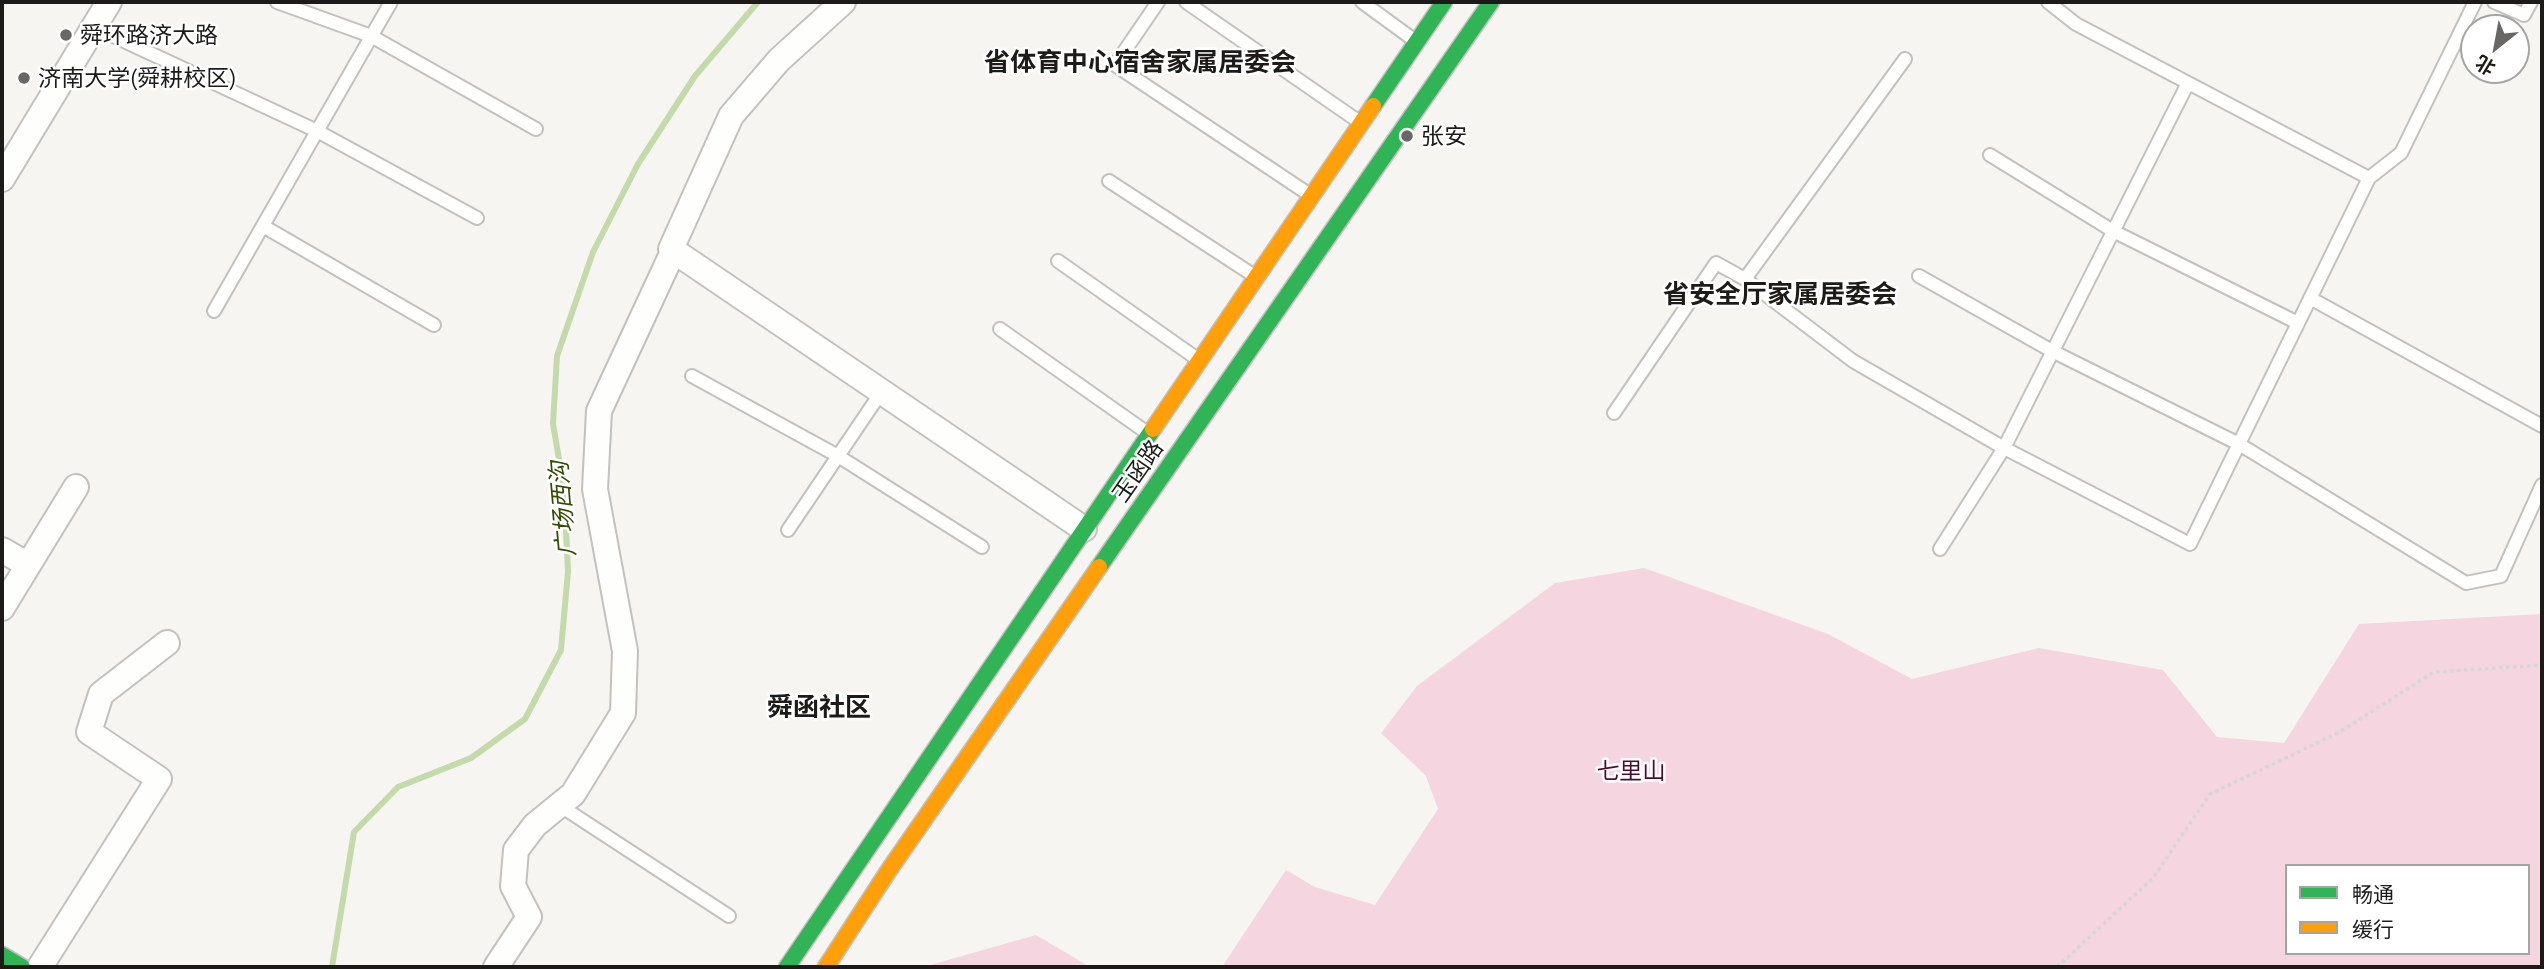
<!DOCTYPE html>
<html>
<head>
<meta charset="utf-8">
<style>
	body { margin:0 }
	#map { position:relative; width:2544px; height:969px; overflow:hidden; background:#f7f5f2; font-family:Ubuntu,"Noto Sans SC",sans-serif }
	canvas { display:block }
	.frame { position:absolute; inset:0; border:4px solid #1c1b1a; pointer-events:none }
	.legend { position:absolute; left:2285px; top:864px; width:245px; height:91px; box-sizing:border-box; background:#fff; border:2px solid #a4a4a3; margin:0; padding:9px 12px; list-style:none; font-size:21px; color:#1c1b1a }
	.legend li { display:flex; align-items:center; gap:14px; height:35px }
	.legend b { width:35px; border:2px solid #a4a4a3 }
	.north { position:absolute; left:2460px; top:14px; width:70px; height:70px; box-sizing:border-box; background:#fff; border:2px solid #a4a4a3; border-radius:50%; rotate:211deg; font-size:19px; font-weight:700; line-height:28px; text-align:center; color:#1c1b1a }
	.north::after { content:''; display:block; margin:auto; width:24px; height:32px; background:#696766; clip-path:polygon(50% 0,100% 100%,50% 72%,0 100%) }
</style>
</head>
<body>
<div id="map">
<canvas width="2544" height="969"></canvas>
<div class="frame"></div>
<ul class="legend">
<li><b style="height:9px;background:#30b455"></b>畅通</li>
<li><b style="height:9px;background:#ff9f0a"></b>缓行</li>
</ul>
<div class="north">北</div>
</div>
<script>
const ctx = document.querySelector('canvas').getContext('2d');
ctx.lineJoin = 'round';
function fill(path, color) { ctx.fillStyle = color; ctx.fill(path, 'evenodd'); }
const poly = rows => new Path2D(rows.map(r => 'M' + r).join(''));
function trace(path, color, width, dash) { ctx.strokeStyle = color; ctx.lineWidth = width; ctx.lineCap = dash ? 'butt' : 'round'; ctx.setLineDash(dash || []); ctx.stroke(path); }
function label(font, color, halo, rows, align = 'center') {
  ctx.font = font + ' Ubuntu,"Noto Sans SC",sans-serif'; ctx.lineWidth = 5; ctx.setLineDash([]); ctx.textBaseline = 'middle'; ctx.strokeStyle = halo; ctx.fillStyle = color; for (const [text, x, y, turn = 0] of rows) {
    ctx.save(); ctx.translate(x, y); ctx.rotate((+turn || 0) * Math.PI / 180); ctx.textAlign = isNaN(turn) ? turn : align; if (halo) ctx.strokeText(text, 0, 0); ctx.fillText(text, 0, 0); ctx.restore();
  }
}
fill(poly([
	[1644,568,1828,634,1912,679,2039,648,2163,670,2217,737,2284,743,2359,624,2542,614,2542,967,1222,967,1286,870,1315,887,1375,905,1438,809,1426,776,1381,733,1417,686,1555,583],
	[2287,866,2528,866,2528,953,2287,953],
	[1036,935,1090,967,923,967]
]), '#f5d5df');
trace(poly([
	[332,967,354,832,398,787,471,758,525,719,561,650,568,571,564,488,553,424,557,356,593,252,638,164,695,76,758,2]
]), '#c3daaa', 6);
const lane = poly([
	[277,2,371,36,536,129],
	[1158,2,1115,65,1307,193],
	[1186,2,1358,121],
	[1362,2,1414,40],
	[2494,2,2524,15,2531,2],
	[94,27,317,131,477,218],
	[1990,155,2113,231,2298,323],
	[2369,178,2401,153,2475,2],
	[1109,181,1253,275],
	[263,226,434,325],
	[1058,261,1196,358],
	[1919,276,2052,351,2239,444,2466,583,2501,576,2542,485],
	[1745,279,1905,59],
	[2310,298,2542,426],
	[214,311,391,2],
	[1000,329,1146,432],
	[692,376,838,456,982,547],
	[1614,413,1716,263,1745,279,1853,361,2004,448,2190,544,2369,178,2076,24,2048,2],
	[788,530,882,391],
	[1940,549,2004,448,2188,83],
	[559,805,729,916]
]);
const street = poly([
	[843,2,779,60,731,116,671,249,1084,529],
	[2,179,109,2],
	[2,550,28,565],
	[2,608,76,487],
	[40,967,159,779,89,732,101,694,167,643],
	[496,967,529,917,513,886,516,850,535,825,573,794,623,713,625,651,595,489,599,411,671,256]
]);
const fast = poly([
	[1373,106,1444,2],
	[1099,567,1491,2],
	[2,955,22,967],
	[787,967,1153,429]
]);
const slow = poly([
	[1153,429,1373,106],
	[826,967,889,870,1099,567]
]);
trace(lane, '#c3c1bf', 16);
trace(street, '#c3c1bf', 28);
trace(fast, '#c3c1bf', 19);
trace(slow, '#c3c1bf', 19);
trace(poly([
	[2057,967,2153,878,2210,794,2338,733,2434,672,2542,665]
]), '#d6d6d5', 3.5, [3.5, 3.5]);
trace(lane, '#fefefd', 12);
trace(street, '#fefefd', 24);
trace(fast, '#30b455', 16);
trace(slow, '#ff9f0a', 16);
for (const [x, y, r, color] of [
	[66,35,7,"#696766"],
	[24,78,7,"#696766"],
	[1407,136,7,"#696766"]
]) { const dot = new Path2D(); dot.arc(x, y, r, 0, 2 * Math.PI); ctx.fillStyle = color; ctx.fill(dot); trace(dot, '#fff', 2.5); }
label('23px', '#1c1b1a', '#fff', [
	["舜环路济大路",80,35],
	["济南大学(舜耕校区)",38,78],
	["张安",1421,136]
], 'left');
label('23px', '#1c1b1a', '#fff', [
	["玉函路",1138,471,-55]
]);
label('23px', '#4e0b2e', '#fff', [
	["七里山",1631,771]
]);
label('italic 24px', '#314d02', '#fff', [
	["广场西沟",563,509,-95]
]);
label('bold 26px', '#1c1b1a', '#fff', [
	["省体育中心宿舍家属居委会",1140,62],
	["省安全厅家属居委会",1780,294],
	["舜函社区",819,707]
]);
</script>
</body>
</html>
